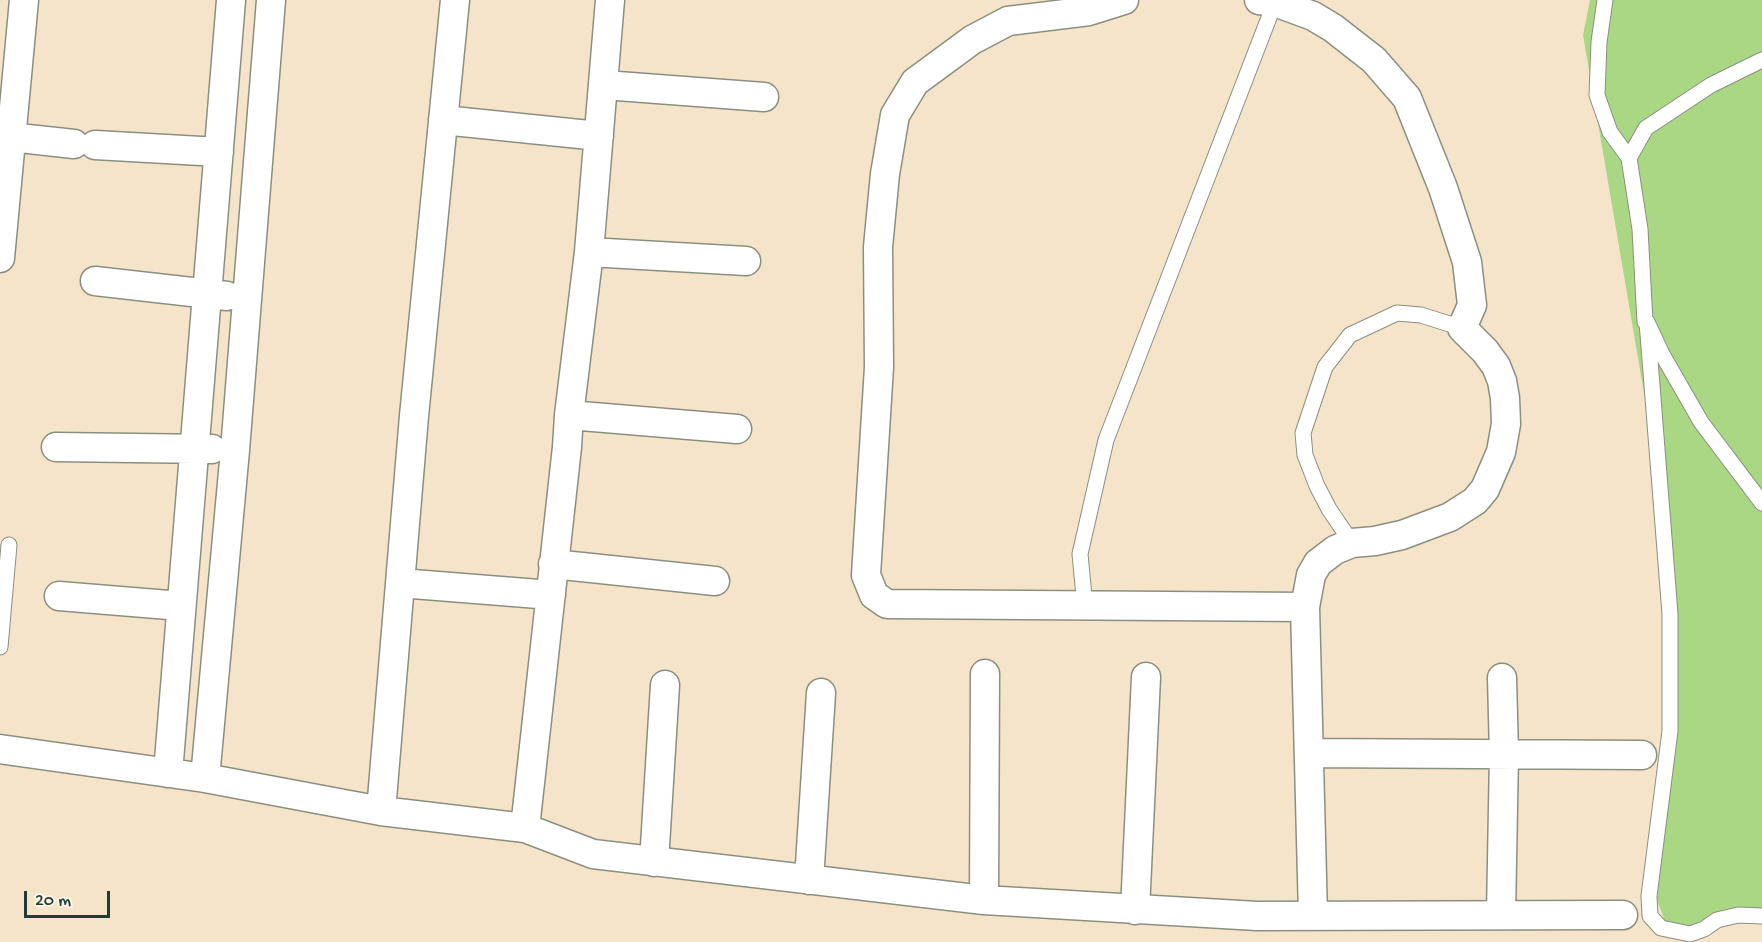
<!DOCTYPE html>
<html>
<head>
<meta charset="utf-8">
<style>
	body { margin:0 }
	#map { position:relative; width:1762px; height:942px; overflow:hidden; background:#f6e4ca; font-family:"Gochi Hand",sans-serif }
	canvas { display:block }
	.scale { position:absolute; left:24px; top:891px; width:86px; height:27px; box-sizing:border-box; border:3px solid #1f3d34; border-top:0; padding-left:8px; font-size:18px; line-height:21px; white-space:nowrap; color:#1f3d34; -webkit-text-stroke:4px #fcf5e5; paint-order:stroke }
</style>
</head>
<body>
<div id="map">
<canvas width="1762" height="942"></canvas>
<div class="scale">20 m</div>
</div>
<script>
const ctx = document.querySelector('canvas').getContext('2d');
ctx.lineJoin = 'round';
function fill(path, color) { ctx.fillStyle = color; ctx.fill(path, 'evenodd'); }
const poly = rows => new Path2D(rows.map(r => 'M' + r).join(''));
function trace(path, color, width, dash) { ctx.strokeStyle = color; ctx.lineWidth = width; ctx.lineCap = dash ? 'butt' : 'round'; ctx.setLineDash(dash || []); ctx.stroke(path); }
fill(poly([
	[1590,0,1762,0,1762,916,1693,931,1666,924,1656,897,1666,826,1673,656,1645,399,1583,35]
]), '#a9d784');
const service = poly([
	[1605,0,1599,42,1597,95,1610,132,1629,158],
	[1762,60,1711,85,1646,128,1629,158,1640,229,1645,322,1647,322,1662,354,1701,422,1762,503],
	[1647,322,1670,614,1670,731,1649,896,1650,916,1661,928,1690,934,1704,929,1717,920,1738,915,1762,916],
	[1352,543,1329,509,1317,486,1305,455,1303,433,1325,367,1350,335,1397,313,1421,315,1462,328],
	[1085,607,1080,554,1106,440,1275,2],
	[0,647,9,545]
]);
const minor = poly([
	[1124,0,1089,11,1008,21,972,40,915,82,895,115,885,174,878,247,879,367,866,575,874,595,887,604,1305,607],
	[1259,0,1275,2,1313,16,1333,28,1374,60,1407,98,1443,188,1467,262,1472,305,1462,328,1485,351,1496,366,1502,381,1505,398,1506,424,1501,452,1485,489,1475,501,1450,517,1402,535,1375,541,1352,543,1335,550,1318,563,1311,575,1305,607,1313,916],
	[604,85,764,97],
	[443,120,599,136],
	[0,136,74,144],
	[95,145,219,152],
	[589,252,746,261],
	[0,258,24,0],
	[95,281,227,296],
	[569,415,737,429],
	[56,447,212,449],
	[553,564,715,581],
	[400,583,551,595],
	[59,596,181,606],
	[0,749,205,778,381,811,525,828,593,854,984,900,1257,916,1623,915],
	[1309,753,1642,755],
	[168,773,231,0],
	[205,778,235,450,271,0],
	[381,811,414,416,455,0],
	[525,828,567,447,569,415,589,252,610,0],
	[654,862,665,685],
	[809,880,821,693],
	[984,900,985,674],
	[1135,910,1146,677],
	[1501,915,1504,754,1502,678]
]);
trace(service, '#8a907f', 17);
trace(minor, '#8a907f', 31);
trace(service, '#fff', 15);
trace(minor, '#fff', 28);
</script>
</body>
</html>
